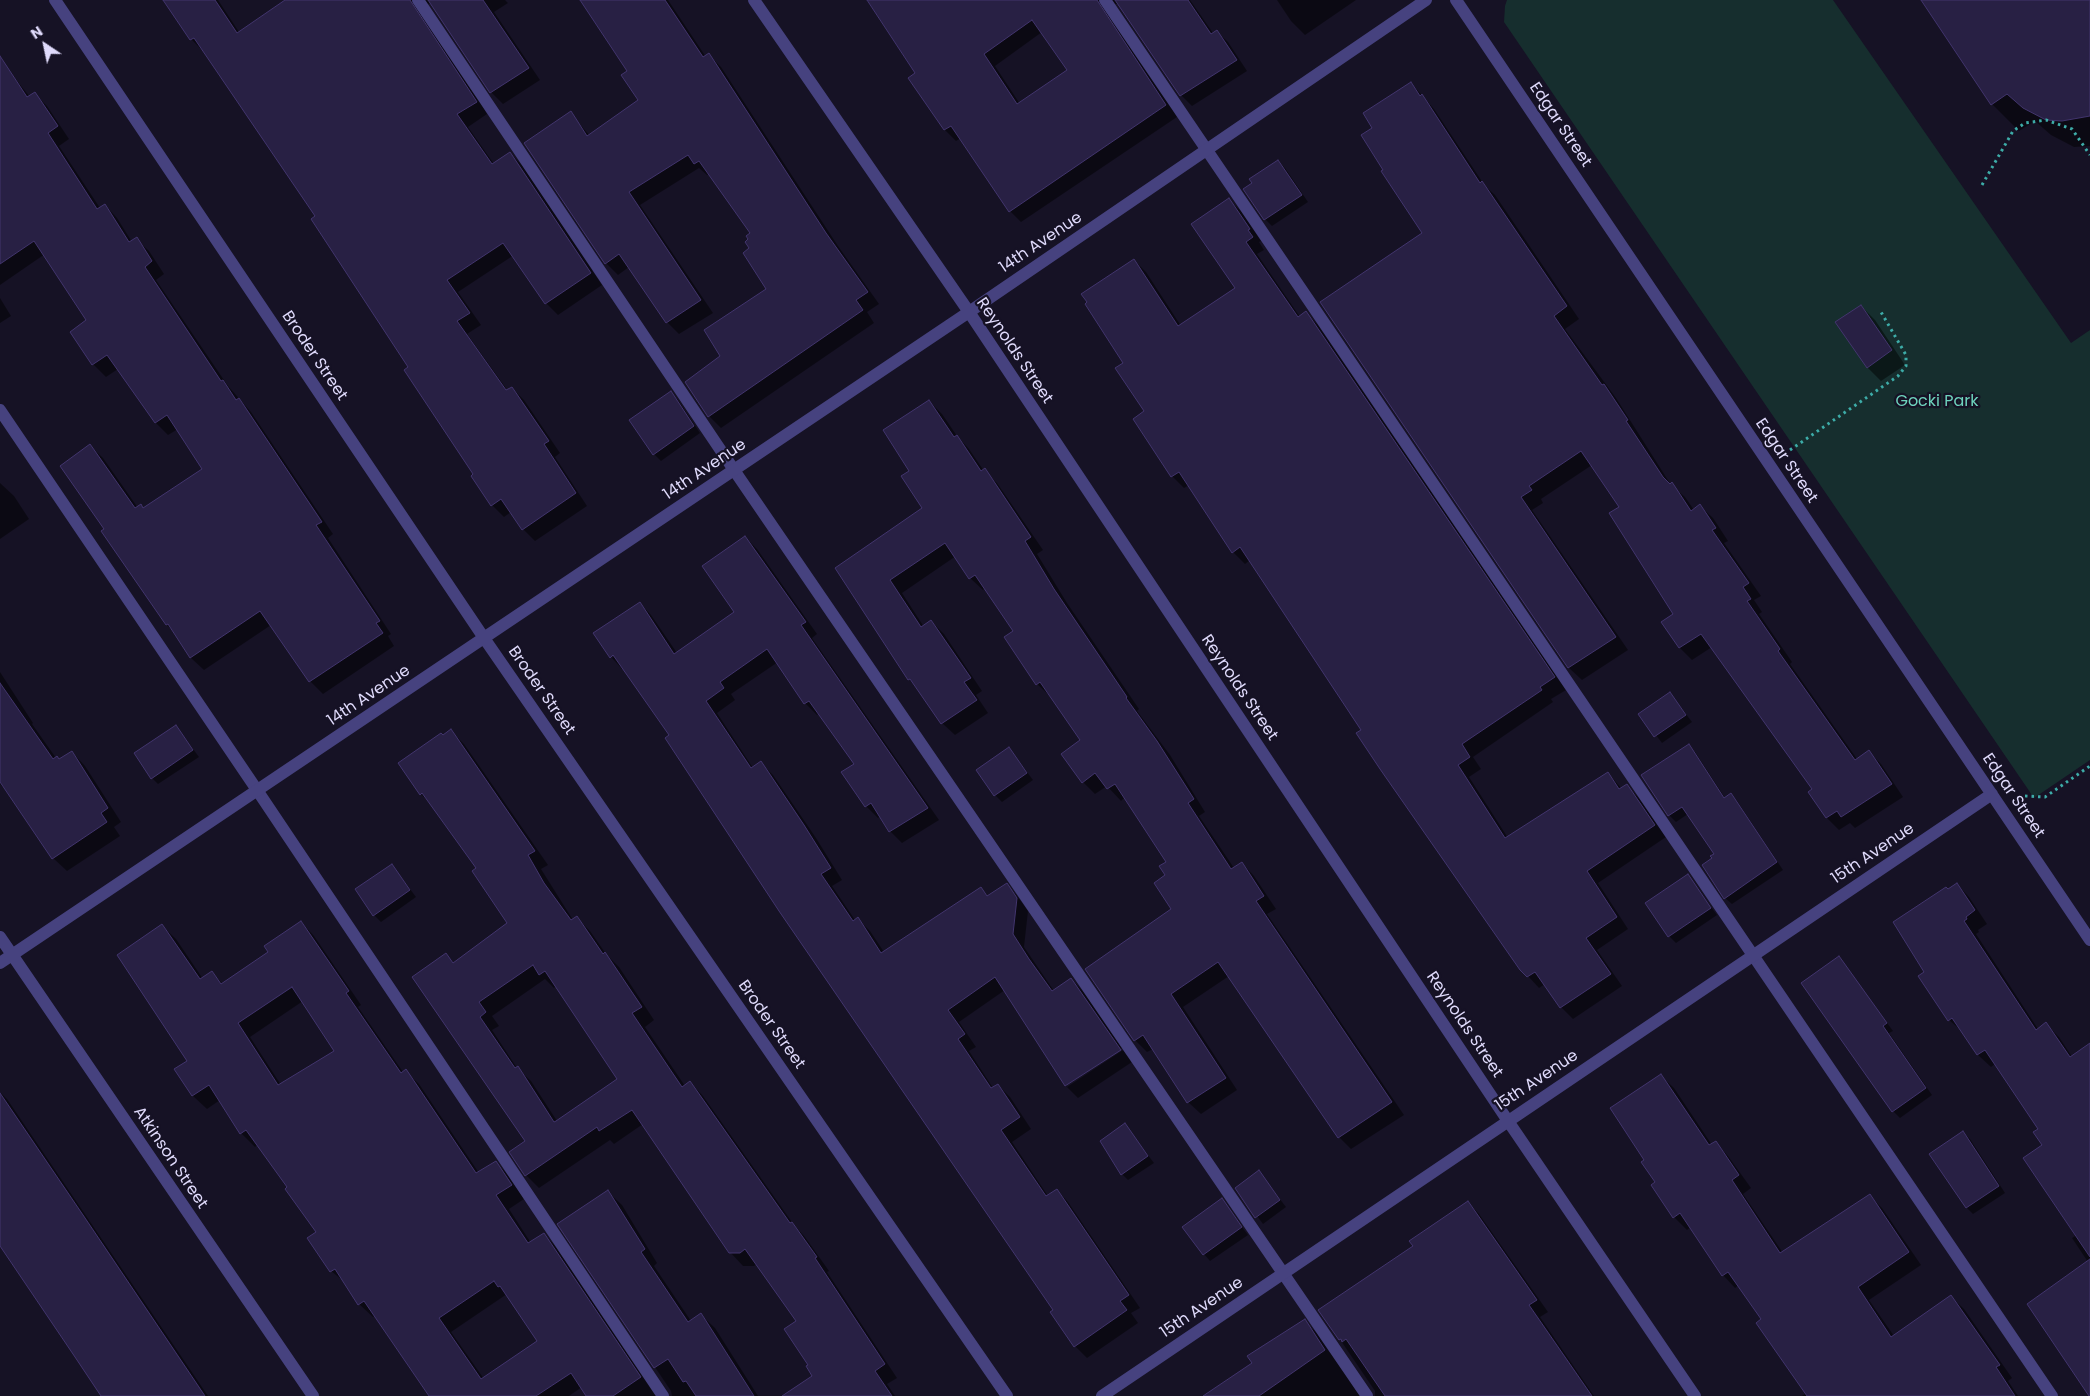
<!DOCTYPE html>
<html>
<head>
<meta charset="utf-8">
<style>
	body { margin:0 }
	#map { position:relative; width:2090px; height:1396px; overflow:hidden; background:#161225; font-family:Poppins,sans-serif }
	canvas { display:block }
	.north { position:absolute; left:20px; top:20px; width:50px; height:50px; -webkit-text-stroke:4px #161225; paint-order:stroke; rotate:326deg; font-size:14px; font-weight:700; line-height:20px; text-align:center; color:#dfdafb }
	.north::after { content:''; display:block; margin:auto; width:18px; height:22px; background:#dfdafb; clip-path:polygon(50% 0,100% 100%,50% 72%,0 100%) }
</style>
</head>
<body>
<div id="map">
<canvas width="2090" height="1396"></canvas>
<div class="north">N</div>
</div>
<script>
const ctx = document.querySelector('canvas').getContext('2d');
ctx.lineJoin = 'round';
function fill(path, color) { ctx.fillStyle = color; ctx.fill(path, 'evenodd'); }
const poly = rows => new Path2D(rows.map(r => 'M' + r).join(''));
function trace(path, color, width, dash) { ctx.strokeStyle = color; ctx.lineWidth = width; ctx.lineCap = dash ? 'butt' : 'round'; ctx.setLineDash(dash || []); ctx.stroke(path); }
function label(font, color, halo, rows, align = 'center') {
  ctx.font = font + ' Poppins,sans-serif'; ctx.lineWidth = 4.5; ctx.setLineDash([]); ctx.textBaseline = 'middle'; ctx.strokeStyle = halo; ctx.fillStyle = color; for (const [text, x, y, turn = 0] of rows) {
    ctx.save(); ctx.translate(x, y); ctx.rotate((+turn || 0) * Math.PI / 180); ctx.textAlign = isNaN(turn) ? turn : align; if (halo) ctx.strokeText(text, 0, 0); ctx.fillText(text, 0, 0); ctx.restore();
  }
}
fill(poly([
	[1507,0,1833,0,2071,343,2090,330,2090,760,2034,798,1504,22,1505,6]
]), '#162e2e');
fill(poly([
	[164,0,218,0,239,32,322,0,505,0,508,3,494,12,540,80,503,104,491,92,431,3,426,5,487,114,468,127,494,164,510,153,522,165,602,285,558,315,546,303,514,255,458,292,481,325,467,334,508,391,512,388,524,400,560,453,555,457,587,506,535,541,523,529,511,512,504,517,492,505,473,476,475,475,317,216,204,50,203,51,191,39],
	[587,0,668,0,706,57,709,55,721,67,838,246,879,304,867,312,874,323,721,428,709,416,722,356,767,289,751,249,752,233,710,174,707,175,699,168,640,205,713,313,679,334,667,322,629,267,618,275,606,263,570,113,590,136,639,100,629,71],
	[867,0,1190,0,1213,33,1216,31,1228,42,1247,71,1192,106,1181,95,1119,4,1112,4,1177,117,1021,222,1010,211,961,138,956,141,945,130,910,78,916,74],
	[1042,32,1069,70,1020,104,995,66],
	[1277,0,1356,0,1305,35,1291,21],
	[1922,0,2090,0,2090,146,2074,147,2051,135,2035,121,2019,131,1992,104],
	[0,60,30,97,35,94,47,106,69,139,59,146,100,208,105,205,117,218,132,242,136,239,149,251,164,274,156,280,228,386,251,412,333,534,328,538,391,634,388,636,394,646,323,694,310,681,271,625,204,670,191,658,176,634,167,625,105,530,90,446,103,458,138,508,144,509,203,469,178,429,168,435,156,423,118,369,106,377,93,364,71,332,88,321,45,254,0,285],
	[1411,83,1434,109,1485,186,1495,195,1579,319,1565,329,1616,398,1671,485,1685,497,1694,510,1700,506,1713,518,1728,541,1724,543,1761,596,1754,600,1762,612,1759,614,1792,662,1790,664,1857,759,1869,752,1881,764,1903,797,1855,828,1850,823,1839,830,1827,818,1814,789,1712,647,1692,660,1680,648,1663,623,1675,615,1621,507,1592,465,1541,499,1543,503,1532,510,1628,650,1582,680,1569,668,1321,302,1424,233,1385,170,1374,128],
	[1278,161,1285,168,1308,202,1272,226,1265,219],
	[1229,200,1241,211,1261,241,1259,242,1264,250,1257,254,1300,317,1306,313,1318,325,1566,690,1551,699,1553,702,1473,757,1481,769,1469,777,1508,838,1608,773,1622,789,1627,786,1639,798,1666,837,1598,883,1628,929,1597,950,1622,986,1573,1019,1561,1007,1545,984,1539,988,1528,976,1250,560,1245,564,1233,552,1189,485,1184,488,1172,476,1125,363,1134,260,1146,272,1181,326,1237,288],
	[0,298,11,316,0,323],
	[1861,306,1875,320,1905,365,1881,381,1867,367],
	[671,393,678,400,700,433,661,461,654,454],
	[929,401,942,414,957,436,969,449,984,471,997,483,1043,550,1037,554,1067,603,1139,709,1137,711,1170,755,1205,812,1199,816,1234,868,1242,863,1254,876,1276,909,1267,914,1404,1115,1351,1149,1339,1137,1229,976,1183,1007,1237,1090,1201,1114,1188,1102,1153,1049,1147,1052,1135,1040,1173,910,1167,876,1168,862,1125,797,1121,801,1107,786,1095,794,1083,782,1082,740,1051,695,1050,696,1037,684,1014,631,985,588,983,590,970,578,956,556,902,593,924,627,931,621,944,634,982,691,976,695,988,713,955,735,942,723,920,691,909,679,837,568,924,508,911,471],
	[0,483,14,496,29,519,0,539],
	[745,537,757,549,817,634,812,638,939,820,902,843,890,831,881,816,878,818,866,806,855,764,820,713,817,715,805,703,778,662,731,694,735,700,717,713,753,768,761,763,773,775,816,838,842,880,832,886,855,920,858,919,870,931,884,952,980,888,989,897,1007,885,1018,897,1028,911,1024,947,1054,991,1071,979,1083,991,1122,1048,1067,1084,1067,1087,1005,990,959,1022,976,1047,969,1051,993,1088,998,1085,1010,1097,1031,1129,1012,1142,1048,1196,1057,1190,1068,1202,1140,1308,1131,1313,1138,1323,1087,1358,1075,1346,1054,1310,671,735,624,668,622,669,612,658,619,652,611,655,611,658,595,633,640,603,651,615,677,653,736,612],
	[0,672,33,723,32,724,56,758,60,760,72,752,85,766,121,822,114,827,120,836,67,871,53,858,12,797,0,784],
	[1670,693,1692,722,1662,743,1640,714],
	[176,726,199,757,158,784,152,778],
	[451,731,464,744,548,865,541,869,573,920,577,918,590,931,606,954,619,967,654,1020,645,1027,685,1086,690,1082,703,1096,794,1225,805,1237,829,1271,827,1272,897,1378,887,1384,895,1396,784,1396,814,1376,797,1321,757,1264,754,1266,743,1266,730,1252,643,1124,614,1144,610,1140,539,1188,526,1175,527,1142,446,955,455,964,509,924,478,868,434,807,421,794,443,737],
	[545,979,554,988,556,986,619,1080,557,1121,531,1081,517,1068,492,1030,499,1026,492,1016],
	[1689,746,1695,752,1725,798,1731,794,1737,801,1783,870,1732,904,1725,898,1713,859,1716,854,1688,814,1676,822,1669,815],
	[1009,748,1033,780,1002,802,995,795],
	[392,865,416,897,381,922,374,915],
	[1688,876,1717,915,1676,943,1669,936],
	[1957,884,1969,897,1987,924,1978,930,1979,932,1976,934,2038,1029,2046,1024,2059,1037,2090,1084,2090,1395,2088,1262,2072,1238,2077,1235,2039,1129,1995,1064,1991,1067,1978,1055,1963,1032,1949,1020,1926,972,1948,890],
	[301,922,314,936,361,1005,358,1007,403,1072,405,1071,419,1084,479,1173,496,1162,509,1176,524,1199,509,1209,531,1243,544,1234,557,1248,657,1396,588,1396,582,1387,569,1396,431,1396,376,1315,373,1317,359,1304,346,1283,331,1271,317,1233,289,1187,258,1144,255,1147,241,1133,220,1100,207,1109,193,1096,176,1070,189,1061,162,926,176,939,203,979,212,973,223,984,270,952],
	[303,1001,336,1051,281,1085,250,1037],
	[507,1294,539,1341,484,1379,451,1332],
	[1838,957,1893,1031,1889,1033,1932,1095,1900,1118,1893,1111],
	[1123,1050,1132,1062,1078,1098,1067,1087],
	[1661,1076,1674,1088,1712,1145,1716,1143,1728,1156,1751,1188,1743,1194,1783,1253,1870,1196,1882,1208,1921,1265,1869,1300,1894,1336,1951,1297,1964,1309,2012,1378,2008,1381,2018,1396,1802,1396,1806,1393,1763,1320,1739,1285,1735,1288,1723,1275,1691,1227,1687,1230,1674,1217,1652,1185,1656,1183,1645,1160],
	[0,1092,7,1099,208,1396,104,1396,0,1243],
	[1125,1125,1154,1163,1128,1180,1122,1174],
	[1963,1132,1970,1139,2005,1193,1973,1214,1967,1208,1930,1155],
	[1259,1172,1286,1207,1263,1224,1236,1188],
	[608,1192,622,1205,657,1263,654,1266,691,1321,701,1315,715,1328,758,1396,672,1396,671,1391,559,1224],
	[1221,1199,1248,1235,1210,1261,1204,1254],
	[1468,1202,1479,1214,1548,1312,1540,1317,1594,1396,1375,1396,1375,1391,1320,1310,1414,1246],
	[1304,1321,1316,1332,1360,1396,1205,1396,1254,1363]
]), '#0007');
const building = poly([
	[163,0,215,0,237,33,285,0,410,0,477,102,457,114,492,164,510,152,591,273,545,304,503,243,447,280,470,313,457,321,506,390,512,387,549,441,544,444,576,493,522,530,501,499,491,506,471,476,473,474,404,370,408,367,311,219,315,216,194,38,190,40,163,0],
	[428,0,483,0,529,68,490,93,428,0],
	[580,0,665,0,703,57,709,53,826,233,868,292,856,300,863,310,708,417,685,382,720,356,704,330,766,289,743,253,749,248,745,242,748,239,746,236,750,233,699,161,694,164,688,155,629,192,701,300,666,323,619,254,605,264,524,143,571,111,587,136,638,100,621,75,627,71,580,0],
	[867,0,1097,0,1166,105,1009,212,951,126,944,130,908,78,915,73,867,0],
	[1032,20,1067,70,1017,104,984,54,1032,20],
	[1115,0,1188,0,1211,34,1217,30,1237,60,1180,96,1115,0],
	[1921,0,2090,0,2090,116,2062,121,2046,120,2023,108,2007,94,1991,105,1921,0],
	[0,56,27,97,35,92,58,126,48,133,97,209,105,204,129,242,137,237,152,261,145,267,221,381,223,380,236,400,239,398,322,522,316,525,380,621,376,623,383,633,309,682,260,611,190,658,168,624,166,625,101,531,104,529,60,466,90,444,135,508,141,504,143,508,202,469,167,415,155,423,107,355,92,365,70,332,86,320,34,241,0,264,0,56],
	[1411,82,1420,96,1422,94,1480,183,1482,181,1567,306,1554,316,1602,385,1604,384,1628,420,1626,421,1663,477,1670,484,1672,482,1691,511,1700,504,1716,528,1712,530,1749,583,1743,587,1751,599,1747,601,1780,649,1778,651,1855,760,1869,750,1892,784,1841,817,1837,811,1826,818,1808,792,1812,789,1701,634,1679,648,1661,622,1673,614,1609,513,1619,507,1581,451,1529,486,1532,490,1521,497,1616,637,1568,668,1320,302,1422,233,1381,171,1383,170,1361,135,1372,128,1363,113,1411,82],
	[1278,160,1302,195,1264,220,1243,189,1252,183,1249,179,1278,160],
	[1229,198,1250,229,1248,230,1253,237,1246,242,1298,317,1306,311,1555,677,1540,687,1542,690,1462,744,1470,757,1458,765,1505,838,1608,772,1619,789,1627,784,1655,825,1587,871,1617,917,1586,938,1611,974,1560,1008,1535,972,1527,977,1520,970,1380,769,1356,733,1361,730,1240,547,1232,553,1179,472,1171,477,1133,419,1144,411,1115,368,1123,363,1085,304,1087,302,1081,294,1134,259,1178,326,1235,288,1191,224,1229,198],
	[1861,305,1892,350,1867,368,1835,322,1861,305],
	[671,391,694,426,653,455,629,420,671,391],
	[929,400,954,437,957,435,981,471,985,468,1031,537,1025,541,1054,589,1127,697,1126,698,1157,741,1194,799,1188,803,1231,869,1242,862,1264,896,1256,901,1392,1102,1338,1138,1218,962,1171,994,1226,1078,1187,1103,1143,1035,1134,1041,1085,969,1171,909,1154,883,1165,875,1159,866,1166,862,1115,784,1107,789,1095,773,1082,783,1061,754,1080,740,1040,682,1036,685,1004,637,1013,631,975,575,969,579,945,543,890,580,921,627,931,620,971,678,964,682,977,700,941,724,910,679,908,680,835,568,922,508,901,476,909,471,883,430,929,400],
	[745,536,806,622,801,625,928,808,889,832,871,803,865,807,841,772,854,764,809,701,804,704,767,649,720,682,724,688,706,701,751,768,761,761,804,825,831,868,821,874,853,921,858,917,881,953,981,887,987,896,1007,883,1017,898,1013,934,1029,959,1052,991,1071,978,1121,1050,1065,1086,995,977,948,1010,965,1034,958,1039,991,1088,998,1084,1020,1117,1001,1130,1046,1196,1057,1189,1129,1295,1120,1301,1127,1310,1074,1347,1050,1312,1053,1310,779,911,665,738,669,735,613,655,610,658,593,633,640,602,674,654,734,612,702,566,745,536],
	[0,683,53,759,57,756,59,759,72,751,108,808,101,813,107,822,52,859,0,782,0,683],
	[1670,692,1686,715,1654,737,1638,714,1670,692],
	[176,725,193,750,151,779,134,753,176,725],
	[451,729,535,851,528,855,544,883,571,920,577,916,603,954,605,952,642,1007,632,1013,682,1087,690,1081,790,1223,792,1222,817,1257,815,1258,885,1364,875,1371,892,1396,782,1396,812,1376,806,1366,808,1365,784,1329,796,1321,745,1249,740,1253,729,1253,632,1110,599,1131,597,1127,525,1176,509,1152,525,1141,412,977,446,953,453,963,507,923,472,871,476,868,422,793,420,795,398,763,441,733,443,735,451,729],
	[533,965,539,975,545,971,617,1079,556,1121,554,1122,518,1066,515,1068,480,1017,486,1012,479,1002,533,965],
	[1689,744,1724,798,1731,793,1777,862,1724,899,1702,865,1712,858,1710,856,1714,854,1682,807,1668,816,1641,775,1689,744],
	[1009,747,1027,773,994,796,976,770,1009,747],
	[392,864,410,890,373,916,355,889,392,864],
	[1688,874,1711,908,1668,937,1645,903,1688,874],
	[1957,883,1975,910,1966,917,1967,919,1964,921,2036,1030,2046,1022,2070,1057,2090,1043,2090,1257,2023,1158,2042,1145,2033,1132,2038,1129,1985,1050,1977,1055,1952,1018,1948,1021,1918,976,1924,972,1893,922,1946,887,1948,889,1957,883],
	[301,921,349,991,346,993,401,1073,406,1069,476,1173,496,1161,512,1185,496,1195,528,1243,544,1233,641,1377,613,1396,586,1396,571,1373,536,1396,429,1396,364,1301,358,1305,335,1269,330,1272,307,1238,316,1232,285,1189,287,1187,246,1130,240,1134,209,1085,192,1096,174,1069,187,1061,117,955,162,924,200,979,212,971,221,984,268,952,264,946,301,921],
	[292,987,334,1051,278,1085,238,1023,292,987],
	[494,1281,498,1287,500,1286,537,1341,481,1379,439,1318,494,1281],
	[1839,956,1887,1023,1883,1026,1926,1088,1892,1112,1801,983,1839,956],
	[1661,1074,1709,1145,1716,1141,1739,1175,1732,1180,1780,1253,1870,1194,1909,1252,1858,1287,1891,1337,1951,1295,2000,1365,1996,1367,2015,1396,1807,1396,1756,1323,1761,1319,1728,1272,1722,1276,1680,1213,1673,1218,1651,1185,1655,1182,1641,1162,1644,1160,1610,1108,1661,1074],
	[0,1093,83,1215,205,1396,101,1396,75,1357,0,1246,0,1093],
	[1125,1123,1148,1156,1121,1175,1100,1141,1125,1123],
	[1963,1131,1999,1186,1966,1208,1929,1154,1963,1131],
	[1259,1170,1280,1200,1255,1218,1235,1188,1259,1170],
	[608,1190,645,1249,641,1252,688,1322,701,1313,754,1396,696,1396,686,1381,683,1382,668,1359,654,1368,557,1224,608,1190],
	[1222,1198,1242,1227,1203,1255,1182,1227,1222,1198],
	[1468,1201,1537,1300,1529,1305,1592,1396,1385,1396,1346,1339,1342,1342,1341,1339,1339,1340,1318,1310,1413,1246,1409,1241,1468,1201],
	[2090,1259,2090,1396,2089,1396,2027,1304,2090,1259],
	[1305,1319,1325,1350,1259,1396,1203,1396,1252,1363,1247,1356,1305,1319]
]);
fill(building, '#282044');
trace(building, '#42356d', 1);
trace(poly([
	[1982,185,2013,131,2025,123,2046,120,2072,129,2090,155],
	[1790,450,1898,376,1906,366,1906,355,1881,312],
	[2025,796,2045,797,2090,766]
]), '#3daca8', 3, [2.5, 4]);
trace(poly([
	[418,0,734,470,1367,1396],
	[1105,0,2052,1396],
	[0,410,257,790,663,1396]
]), '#46427f', 12);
trace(poly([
	[55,0,484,638,1007,1396],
	[754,0,969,312,1508,1121,1695,1396],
	[1456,0,2090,940],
	[0,937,313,1396],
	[0,963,969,312,1426,0],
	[1102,1396,1992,794]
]), '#46427f', 12);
label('16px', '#dfdafb', '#161225', [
	["Edgar Street",1560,125,56],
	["14th Avenue",1041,243,-34],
	["Reynolds Street",1014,351,56],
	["Broder Street",314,356,56],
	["Edgar Street",1786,461,56],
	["14th Avenue",705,470,-34],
	["Reynolds Street",1239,688,56],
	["Broder Street",541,691,55],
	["14th Avenue",369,696,-34],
	["Edgar Street",2013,796,56],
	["15th Avenue",1873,854,-34],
	["Broder Street",771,1025,55],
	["Reynolds Street",1464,1025,56],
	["15th Avenue",1537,1081,-34],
	["Atkinson Street",170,1158,56],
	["15th Avenue",1202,1308,-34]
]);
label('16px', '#6ed3bd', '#161225', [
	["Gocki Park",1937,402]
]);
</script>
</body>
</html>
